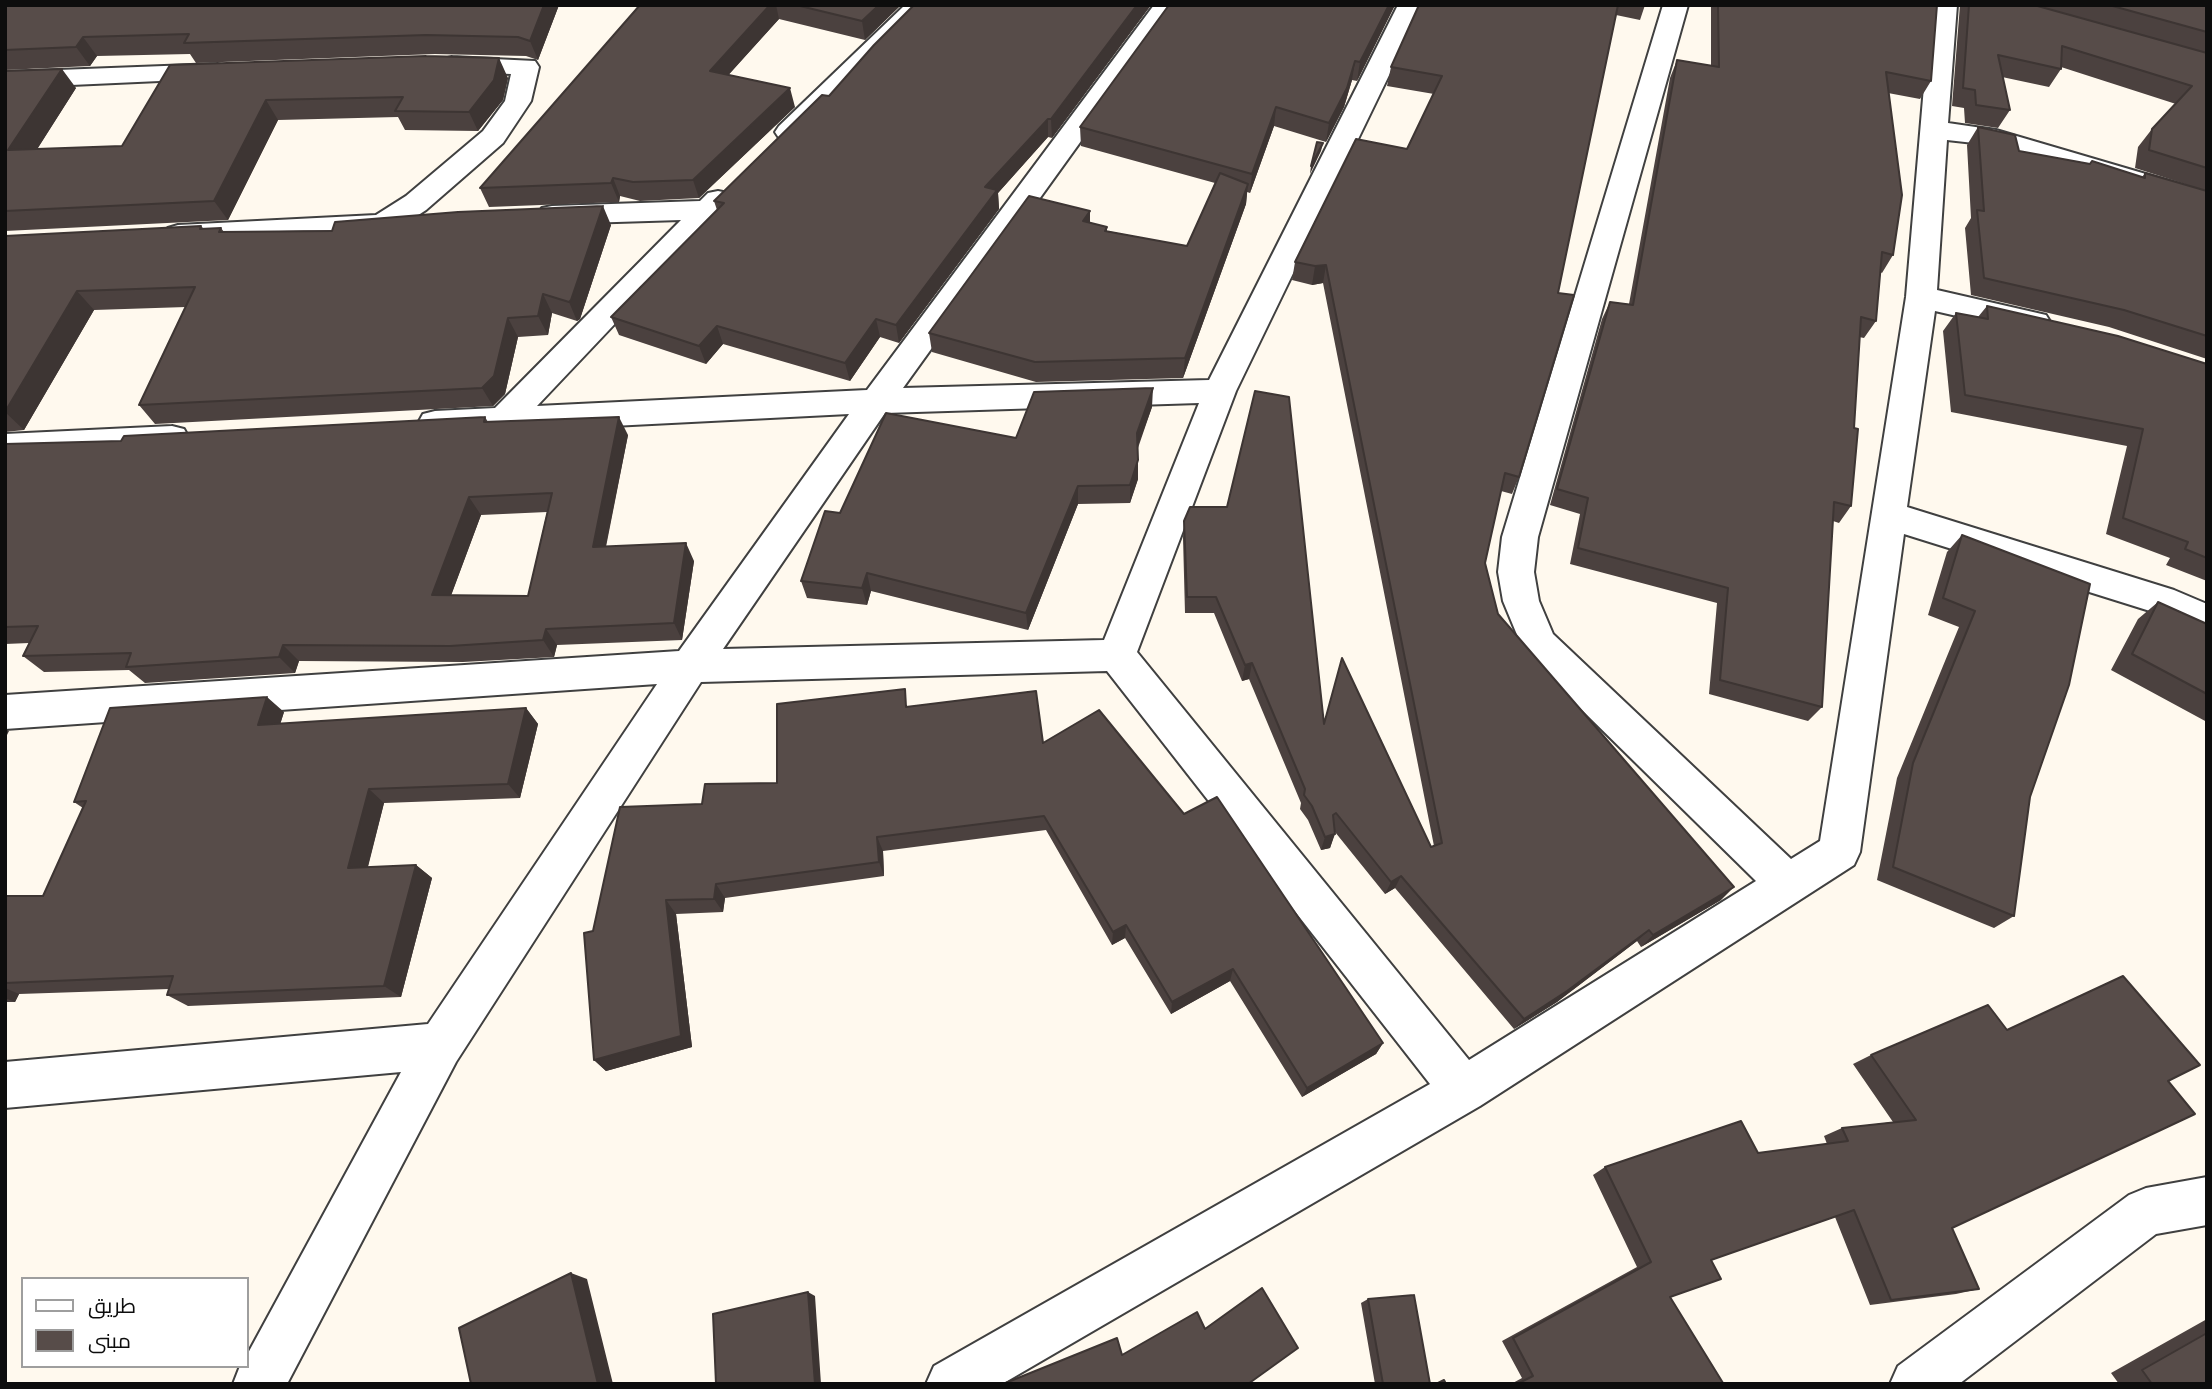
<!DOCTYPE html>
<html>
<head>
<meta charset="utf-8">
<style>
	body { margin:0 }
	#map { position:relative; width:2212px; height:1389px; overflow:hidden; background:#fff9ee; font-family:"PT Serif",Cairo,serif }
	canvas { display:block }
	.frame { position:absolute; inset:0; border:7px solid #0d0d0d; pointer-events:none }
	.legend { position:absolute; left:21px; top:1277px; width:228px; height:91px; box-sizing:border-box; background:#fff; border:2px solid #9e9e9e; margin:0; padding:9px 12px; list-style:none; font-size:21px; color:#0d0d0d }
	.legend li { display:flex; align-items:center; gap:14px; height:35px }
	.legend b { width:35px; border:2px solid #9e9e9e }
</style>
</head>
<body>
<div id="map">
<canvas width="2212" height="1389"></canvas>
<div class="frame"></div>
<ul class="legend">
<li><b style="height:9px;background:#fff"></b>طريق</li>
<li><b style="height:19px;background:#574c49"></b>مبنى</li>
</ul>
</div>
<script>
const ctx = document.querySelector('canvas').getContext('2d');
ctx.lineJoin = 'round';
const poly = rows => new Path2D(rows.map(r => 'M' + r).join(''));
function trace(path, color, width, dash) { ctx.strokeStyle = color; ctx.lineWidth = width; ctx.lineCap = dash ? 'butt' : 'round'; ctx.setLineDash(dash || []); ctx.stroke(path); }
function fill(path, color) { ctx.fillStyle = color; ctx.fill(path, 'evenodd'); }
const minor = poly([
	[905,5,932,5,799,138,789,140,779,138,775,132,779,126,905,5],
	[1154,5,1179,5,903,388,1209,380,1398,5,1423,5,1236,391,1137,652,1469,1060,1756,881,1525,654,1503,601,1498,572,1502,537,1663,5,1688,5,1538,537,1534,572,1539,601,1553,634,1791,859,1820,841,1906,297,1931,5,1957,5,1948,123,1996,130,2207,192,2207,211,1983,144,1947,140,1937,290,2046,315,2051,323,2046,331,2035,334,1935,311,1907,507,2174,590,2207,604,2207,636,2150,611,1904,534,1860,852,1854,865,1480,1106,1002,1384,926,1384,934,1366,1430,1084,1107,671,701,682,456,1062,287,1384,233,1384,240,1366,247,1366,247,1355,401,1072,5,1108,5,1062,428,1024,657,684,5,729,5,695,679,651,849,414,435,435,423,432,418,423,423,414,435,411,495,408,681,220,552,224,542,222,537,215,542,208,552,206,700,201,708,193,718,191,728,193,732,200,537,406,867,390,1154,5],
	[1199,403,1104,640,723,649,885,413,1199,403],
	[452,57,535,61,539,67,531,101,503,143,426,210,394,231,384,234,178,245,168,242,163,235,168,228,178,225,376,215,406,196,483,131,505,101,511,74,443,71,439,65,443,59,452,57],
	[217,64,226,66,230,72,226,78,5,88,5,72,217,64],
	[172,426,184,429,189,438,184,447,172,450,5,459,5,434,172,426],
	[2207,1177,2207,1225,2156,1234,1959,1384,1890,1384,1898,1366,2129,1195,2146,1188,2207,1177]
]);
trace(minor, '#404040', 4);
fill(minor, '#fff');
fill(poly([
	[5,5,559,5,538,60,526,56,435,54,196,63,190,54,97,56,90,66,5,70],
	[640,5,901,5,865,40,779,19,728,75,795,107,699,198,640,201,620,196,619,202,489,207,480,188],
	[1151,5,1052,138,1048,137,998,193,999,209,899,343,880,337,850,381,723,344,706,364,619,335,611,317,717,210,714,201,829,96],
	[1169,5,1395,5,1357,81,1352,80,1344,107,1326,142,1274,126,1250,193,1247,192,1246,204,1183,378,1036,382,932,352,929,333,1090,223,1107,227,1107,231,1187,246,1215,183,1081,146,1080,127],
	[1419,5,1645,5,1640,20,1616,15,1519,477,1512,494,1501,491,1485,563,1498,614,1721,900,1641,947,1637,941,1557,1002,1514,1029,1395,888,1385,894,1335,832,1330,848,1321,850,1308,820,1300,809,1301,803,1249,679,1242,681,1214,613,1185,613,1183,538,1184,521,1324,724,1431,847,1434,846,1323,283,1312,285,1292,280,1295,262,1407,149,1434,94,1387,86,1391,67],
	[1711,5,1937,5,1931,81,1920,99,1888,93,1893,255,1882,273,1880,272,1876,321,1864,338,1859,337,1854,428,1851,506,1839,523,1833,521,1822,707,1808,721,1709,694,1717,603,1570,564,1580,514,1550,505,1602,319,1610,302,1629,304,1670,78,1677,60,1711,66],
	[1960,5,2207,5,2207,191,2135,168,2138,147,2152,129,2176,104,2061,67,2061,69,2049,87,2002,77,2010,110,1998,128,1965,123,1964,108,1952,106],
	[170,65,508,78,503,100,478,131,405,130,398,117,278,120,228,220,5,231,5,71,76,88,37,149,122,146],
	[1978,127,2019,151,2089,164,2092,161,2142,177,2145,173,2207,191,2207,359,2109,327,1971,295,1965,228,1971,218,1967,145],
	[611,225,580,319,577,321,552,313,548,335,518,337,505,394,493,406,155,424,139,405,186,307,94,310,24,430,5,432,5,236,201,226,204,229,221,228,224,232],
	[1987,306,2207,364,2207,581,2166,565,2170,558,2106,534,2127,446,1951,412,1943,331,1956,313,1978,317],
	[1152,407,1138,448,1138,479,1130,503,1078,504,1028,630,871,591,867,605,807,598,801,581,840,513,1016,438],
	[485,417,488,422,628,435,606,547,694,561,682,640,557,645,554,657,463,662,299,661,295,673,145,683,129,670,44,672,23,656,29,643,5,644,5,444,121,441],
	[547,512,528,596,451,595,481,515],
	[1962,535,2030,797,2014,916,1994,928,1877,880,1897,778,1959,627,1928,615,1947,552],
	[2158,602,2207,624,2207,722,2111,670,2138,619],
	[909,706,1043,743,1184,814,1383,1043,1376,1054,1302,1097,1230,981,1171,1014,1125,938,1112,945,1046,830,883,851,884,876,725,898,723,912,676,914,692,1047,606,1071,594,1060,593,931,702,804,777,783],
	[526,708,538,724,520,798,384,803,368,867,416,865,432,878,401,997,188,1006,167,995,169,989,19,994,15,1002,5,1002,5,896,43,896,83,808,74,802,284,712,280,724],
	[2007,1030,2168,1081,1952,1228,1979,1289,1956,1294,1870,1305,1835,1217,1711,1260,1670,1297,1720,1384,1511,1384,1522,1378,1502,1341,1637,1267,1593,1175,1605,1167,1758,1153,1827,1144,1824,1136,1842,1128,1893,1122,1853,1064,1871,1055],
	[1368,1299,1430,1384,1375,1384,1361,1303],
	[2207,1319,2207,1384,2119,1384,2111,1373]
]), '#4b413f');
fill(poly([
	[544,5,559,5,538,60,530,41],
	[770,5,776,5,779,19,715,90,710,71],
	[879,5,901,5,865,40,862,21],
	[1137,5,1151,5,1052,138,1051,119],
	[1389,5,1395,5,1357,81,1360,62],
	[83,37,97,56,90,66,76,47],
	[499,58,508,78,503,100,478,131,469,112],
	[1355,61,1352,80,1344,107,1326,142,1329,123],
	[62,69,76,88,24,170,8,150],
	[790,88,795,107,699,198,693,180],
	[266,100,278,120,228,220,214,201],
	[1276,107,1274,126,1250,193,1252,174],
	[1048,119,1048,137,998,193,999,209,899,343,896,325,985,187],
	[1323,143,1321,151,1310,174,1311,166],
	[613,178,620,196,619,202,611,183],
	[1248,184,1246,204,1183,378,1185,358],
	[603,206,611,225,580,319,577,321,569,302],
	[1090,211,1090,231,1083,221],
	[1326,265,1323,283,1312,285,1315,266],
	[77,291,94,310,24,430,5,412],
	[543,294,552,313,548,335,538,316],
	[508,318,518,337,505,394,493,406,482,388],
	[876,319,880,337,850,381,845,363],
	[717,326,723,344,706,364,699,346],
	[1153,388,1152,407,1136,451,1137,433],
	[619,417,628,435,602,564,593,547],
	[1138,460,1138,479,1130,503,1130,485],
	[1078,486,1078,504,1028,630,1026,613],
	[469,497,481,515,445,612,432,595],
	[686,543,694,561,682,640,674,623],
	[867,573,871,591,867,605,862,588],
	[546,629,557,645,554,657,543,640],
	[283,645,299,661,295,673,279,657],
	[1252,663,1249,679,1242,681,1245,665],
	[267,697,284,712,275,741,258,725],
	[526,708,538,724,520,798,508,784],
	[5,729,9,731,5,739],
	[369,789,384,803,364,881,348,868],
	[1335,834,1330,848,1321,850,1325,837],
	[877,837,883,851,884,876,879,862],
	[416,865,432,878,401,997,384,986],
	[1401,876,1395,888,1385,894,1391,882],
	[716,884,725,898,723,912,714,899],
	[1734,887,1721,900,1641,947,1653,935],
	[666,900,676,914,692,1047,606,1071,594,1060],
	[1126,925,1125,938,1112,945,1113,932],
	[1649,930,1637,941,1557,1002,1514,1029,1524,1019],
	[1233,969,1230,981,1171,1014,1172,1002],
	[5,988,19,994,15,1002,5,998],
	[1383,1043,1376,1054,1302,1097,1307,1088],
	[571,1273,587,1279,613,1384,598,1384],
	[808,1292,815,1296,821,1384,815,1384]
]), '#3d3533');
const building = poly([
	[5,5,544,5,530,41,518,37,426,35,184,43,189,34,83,37,76,47,5,50,5,5],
	[640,5,770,5,710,71,790,88,693,180,633,182,613,178,611,183,480,188,640,5],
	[796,5,879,5,862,21,796,5],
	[914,5,1137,5,1051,119,1048,119,985,187,997,190,896,325,876,319,845,363,717,326,699,346,611,317,724,203,714,201,822,95,829,96,874,45,914,5],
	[1169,5,1389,5,1360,62,1355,61,1347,88,1329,123,1276,107,1252,174,1080,127,1169,5],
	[1419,5,1618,5,1558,293,1574,295,1519,477,1505,473,1485,563,1498,614,1734,887,1653,935,1649,930,1567,991,1524,1019,1401,876,1391,882,1336,813,1333,815,1335,834,1325,837,1312,806,1304,795,1305,789,1252,663,1245,665,1216,597,1187,597,1184,521,1190,507,1227,507,1255,391,1289,397,1324,724,1342,658,1431,847,1442,843,1326,265,1315,266,1295,262,1356,139,1407,149,1442,76,1391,67,1419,5],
	[1718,5,1937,5,1931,81,1886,72,1902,195,1893,255,1882,252,1876,321,1861,317,1854,428,1858,429,1851,506,1834,502,1822,707,1720,680,1728,588,1578,548,1588,498,1557,489,1610,302,1633,305,1677,60,1719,67,1718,5],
	[1969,5,2034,5,2207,53,2207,168,2149,150,2152,129,2192,86,2062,46,2061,69,1998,55,2010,110,1976,105,1975,90,1963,88,1969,5],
	[2109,5,2207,5,2207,32,2109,5],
	[426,56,499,58,494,80,469,112,395,111,403,97,266,100,214,201,5,211,5,71,62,69,8,150,122,146,170,65,426,56],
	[1978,127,2015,135,2019,151,2090,164,2092,161,2145,178,2145,173,2207,191,2207,336,2124,310,1984,278,1977,210,1984,211,1978,127],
	[1317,142,1323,143,1311,166,1317,142],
	[1220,173,1248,184,1185,358,1035,362,929,333,1029,196,1090,211,1083,221,1107,227,1105,231,1187,246,1220,173],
	[603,206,571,300,569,302,543,294,538,316,508,318,494,376,482,388,139,405,195,287,77,291,5,412,5,236,201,226,200,229,221,228,219,232,332,231,335,222,458,212,603,206],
	[1987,306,2118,336,2207,364,2207,558,2185,549,2188,542,2123,518,2143,429,1965,395,1956,313,1988,319,1987,306],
	[1153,388,1137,433,1138,460,1130,485,1078,486,1026,613,867,573,862,588,801,581,825,511,840,513,886,413,1016,438,1034,392,1153,388],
	[485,417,484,422,619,417,593,547,686,543,674,623,546,629,543,640,450,646,283,645,279,657,126,667,131,653,23,656,38,626,5,627,5,444,121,441,124,436,485,417],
	[552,493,528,596,432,595,469,497,552,493],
	[1962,535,2090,584,2069,685,2030,797,2014,916,1893,867,1913,763,1975,611,1943,598,1962,535],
	[2158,602,2207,624,2207,694,2132,654,2158,602],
	[905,689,906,707,1036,691,1043,743,1099,710,1184,814,1217,797,1383,1043,1307,1088,1233,969,1172,1002,1126,925,1113,932,1044,816,877,837,879,862,716,884,714,899,666,900,681,1036,594,1060,584,933,593,931,620,807,702,804,705,784,777,783,777,704,905,689],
	[267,697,258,725,526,708,508,784,369,789,348,868,416,865,384,986,167,995,173,976,5,983,5,896,43,896,86,801,74,802,110,708,267,697],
	[2123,976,2200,1065,2168,1081,2195,1114,1952,1228,1979,1289,1891,1300,1854,1210,1711,1260,1721,1279,1670,1297,1723,1383,1720,1384,1517,1384,1533,1376,1513,1338,1651,1262,1605,1167,1741,1121,1758,1153,1848,1141,1842,1128,1916,1120,1871,1055,1988,1005,2007,1030,2123,976],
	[571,1273,598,1384,471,1384,459,1328,571,1273],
	[1262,1288,1298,1348,1248,1384,1003,1384,1117,1338,1122,1355,1197,1312,1205,1329,1262,1288],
	[808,1292,815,1384,716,1384,713,1314,808,1292],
	[1414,1295,1430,1384,1383,1384,1368,1299,1414,1295],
	[2207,1333,2207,1384,2152,1384,2142,1370,2207,1333],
	[1444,1380,1446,1384,1436,1384,1444,1380]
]);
fill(building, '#574c49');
trace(building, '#3d3533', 2);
</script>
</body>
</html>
